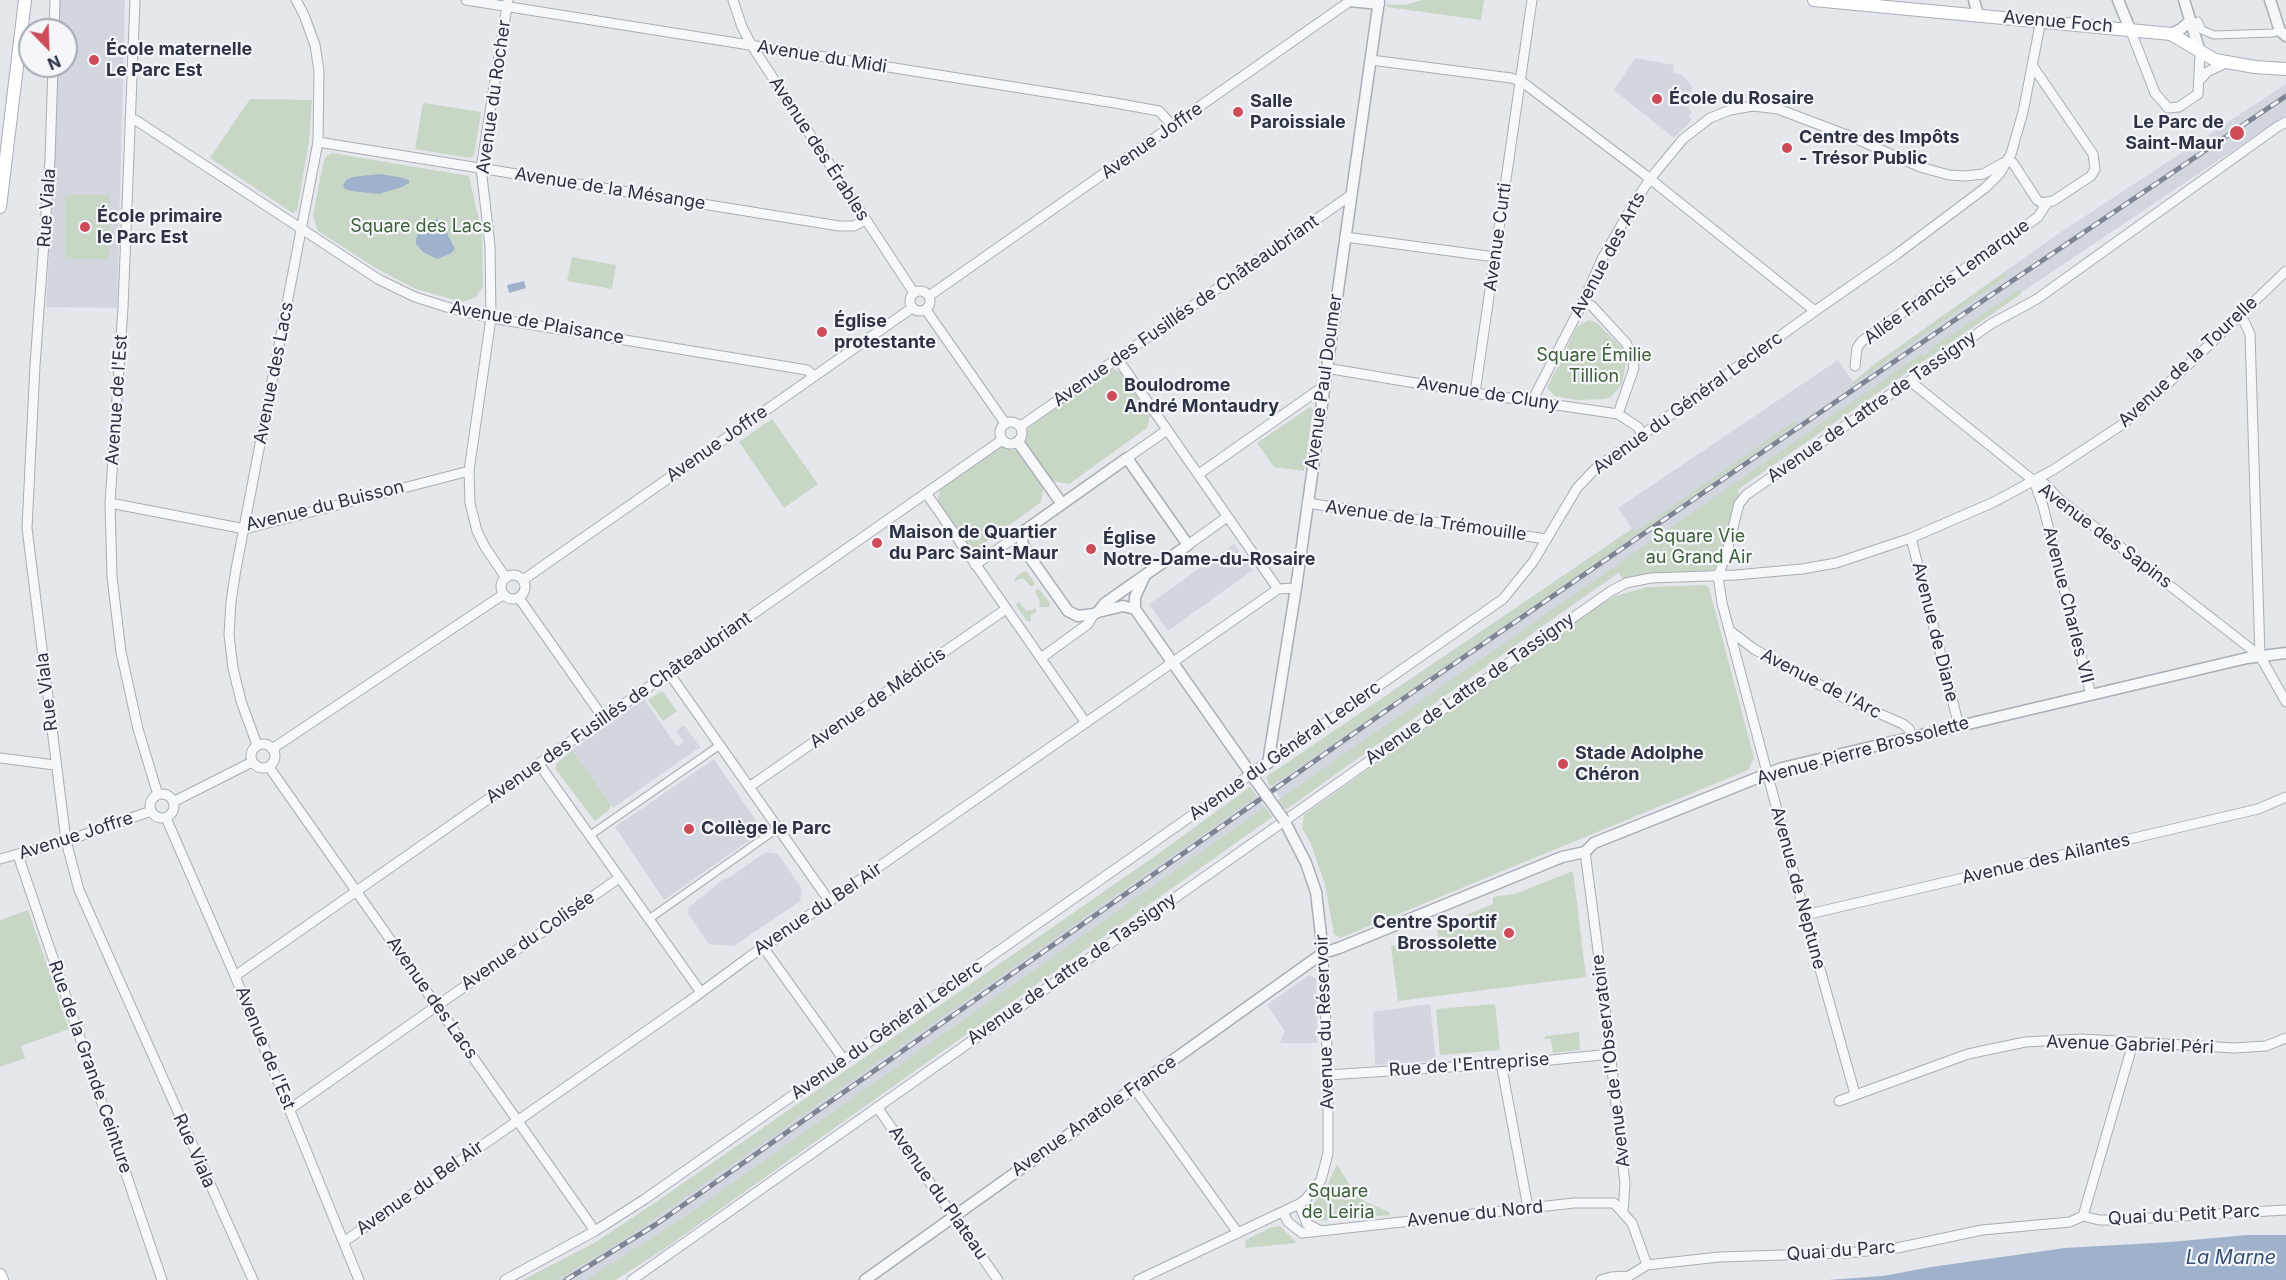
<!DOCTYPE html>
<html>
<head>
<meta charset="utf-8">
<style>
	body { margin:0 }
	#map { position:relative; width:2286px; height:1280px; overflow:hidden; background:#e4e7ec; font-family:Inter,sans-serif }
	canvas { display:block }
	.north { position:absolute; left:18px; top:18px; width:60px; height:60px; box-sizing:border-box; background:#f4f6f9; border:2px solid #a4a8b1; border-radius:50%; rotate:157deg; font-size:16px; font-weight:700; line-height:24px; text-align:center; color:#2b3344 }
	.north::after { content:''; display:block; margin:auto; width:21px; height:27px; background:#ce4b58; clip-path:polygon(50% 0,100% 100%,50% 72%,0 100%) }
</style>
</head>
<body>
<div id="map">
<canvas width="2286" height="1280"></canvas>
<div class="north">N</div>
</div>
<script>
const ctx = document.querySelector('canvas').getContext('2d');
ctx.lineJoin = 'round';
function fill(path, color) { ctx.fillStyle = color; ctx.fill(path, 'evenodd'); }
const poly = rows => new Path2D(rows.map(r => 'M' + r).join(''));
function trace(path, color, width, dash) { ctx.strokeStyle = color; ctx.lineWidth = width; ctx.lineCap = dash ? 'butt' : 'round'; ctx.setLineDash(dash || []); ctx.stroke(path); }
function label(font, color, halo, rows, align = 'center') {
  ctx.font = font + ' Inter,sans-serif'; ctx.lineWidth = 4.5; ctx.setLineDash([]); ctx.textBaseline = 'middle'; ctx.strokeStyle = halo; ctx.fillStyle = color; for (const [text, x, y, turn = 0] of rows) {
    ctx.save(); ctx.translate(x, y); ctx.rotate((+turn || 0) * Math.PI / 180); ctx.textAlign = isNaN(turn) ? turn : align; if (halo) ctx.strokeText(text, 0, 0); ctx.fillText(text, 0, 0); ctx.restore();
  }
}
fill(poly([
	[58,0,125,0,117,308,46,307,54,163,57,66,66,66,66,30,57,30],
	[1635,58,1674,65,1673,73,1681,74,1692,86,1689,102,1691,105,1688,107,1692,113,1689,116,1692,120,1674,138,1614,90],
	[2286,84,2286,115,1974,324,1286,806,1266,777,1632,529,1618,508,1838,360,1853,382,1875,364,2055,236],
	[1234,544,1253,570,1168,631,1149,604],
	[644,699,677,746,684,742,676,731,684,725,700,747,613,808,572,750],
	[714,759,763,831,664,900,615,827],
	[1250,787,1272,817,664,1249,615,1280,523,1280,596,1242,659,1200,1154,857],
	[766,852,778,854,802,889,800,901,734,946,709,944,688,914,689,907,726,877,727,879],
	[1309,975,1316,979,1317,1043,1280,1043,1285,1031,1267,1005],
	[1430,1004,1436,1061,1375,1065,1373,1012]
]), '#d2d6de');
fill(poly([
	[1422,0,1484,0,1481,20,1387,7,1387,4,1405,5],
	[250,99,312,100,309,141,297,211,293,213,210,158],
	[423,103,481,112,474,156,470,158,415,149],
	[332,153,469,176,482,234,483,286,476,297,462,302,416,289,379,270,318,231,313,216,323,164,326,156],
	[65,195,110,195,109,259,65,259],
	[572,257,616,265,612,289,567,281],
	[2005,272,2007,276,1854,384,1853,382,1875,364],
	[2019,290,2021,294,1737,490,1740,496,1722,559,1713,570,1708,572,1638,575,1623,579,1618,572,1287,809,1283,808,1278,800,1921,354,1923,356,1931,352,1930,349],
	[1589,320,1597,323,1624,350,1626,362,1622,384,1611,397,1605,399,1577,400,1555,396,1547,388,1577,327],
	[1111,368,1120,372,1150,415,1147,428,1069,484,1053,481,1025,443,1028,428],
	[1310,407,1313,409,1304,471,1274,467,1257,443],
	[772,419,818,484,784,508,739,442],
	[1795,421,1797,424,1712,483,1270,787,1266,777,1632,529,1635,532],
	[1002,446,1018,451,1041,483,1043,490,1041,502,983,544,984,552,975,555,938,503,938,497,941,487],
	[1024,571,1027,572,1035,583,1034,586,1030,586,1023,578,1014,581,1015,578],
	[1705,585,1709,588,1754,758,1748,770,1340,938,1334,934,1325,884,1311,844,1302,828,1304,815,1600,605,1615,596,1648,587],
	[1036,589,1040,590,1050,603,1050,607,1039,607,1040,601,1035,592],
	[1019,602,1026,611,1036,609,1036,612,1031,615,1031,621,1027,621,1017,607,1016,604],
	[662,691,677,711,663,721,648,700],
	[572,750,611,805,609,810,595,821,556,770,556,764],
	[1250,787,1257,796,625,1239,556,1280,523,1280,596,1242,659,1200,1154,857],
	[1265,807,1272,817,664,1249,615,1280,587,1280,690,1213],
	[1573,871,1586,977,1398,1001,1391,946,1438,939,1437,927,1493,904,1493,897,1515,894],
	[28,910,69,1029,21,1046,25,1058,0,1067,0,920],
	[1495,1004,1500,1050,1440,1055,1436,1009],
	[1579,1032,1580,1050,1553,1053,1551,1039,1544,1039,1545,1036],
	[1337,1164,1353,1191,1364,1201,1389,1212,1390,1215,1317,1221,1312,1214,1314,1203,1328,1184],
	[1280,1226,1297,1243,1245,1248,1246,1240,1272,1227]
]), '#c8d6c5');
fill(poly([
	[379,174,399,177,409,180,409,183,402,187,379,194,351,191,345,189,343,185,346,180,353,177],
	[436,219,444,223,447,227,447,233,455,249,450,254,437,259,423,252,416,244,416,239,419,232,429,229],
	[524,281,526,288,509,293,507,285],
	[2247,1235,2286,1235,2286,1280,1828,1280,1883,1276,1931,1267,2065,1248,2170,1242]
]), '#a0b2cb');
const pedestrian = poly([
	[2198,21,2202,30,2214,35,2273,33,2280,31],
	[589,836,720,745],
	[649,919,778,828]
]);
const minor = poly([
	[135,0,123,308,110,503,112,577,121,652,138,729,158,795],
	[466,0,1115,103,1159,111,1173,126],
	[733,0,742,27,752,46,914,293],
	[2130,29,2155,93,2168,108,2179,107,2198,94,2200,53],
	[54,30,55,0],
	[1371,60,1511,78,1521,81,1644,174,1815,311],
	[53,66,50,159,35,365,27,528,66,841,79,890,253,1280],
	[2199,81,2207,72,2226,63],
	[130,118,137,121,378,279,415,297,453,309,491,318,807,370,814,376],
	[318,142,839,226,854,226,865,220],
	[2007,160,2013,163,2037,200,2042,203,2053,201,2091,176,2095,169,2093,154,2032,65],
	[1345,237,1495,257],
	'910 301a10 10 0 1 1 20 0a10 10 0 1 1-20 0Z',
	[929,296,1350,1],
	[1583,302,1592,306,1626,343,1632,355,1634,368,1618,414],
	[926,310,1005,423],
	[2241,315,2250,334,2260,656],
	[1117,358,1278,589],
	[1855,366,1857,348,1862,341,2038,217,2047,203],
	[1326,368,1475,393,1618,414,1638,427,1642,434],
	[1910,381,2034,481,2045,484,2059,499,2260,656,2286,702],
	[1475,393,1532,0],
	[1532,401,1583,302,1602,259,1636,200,1650,179,1683,139,1710,118,1730,110,1753,106,1778,109,1852,137,1920,167,1949,175,1965,176,1983,174,2003,163],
	'1000 433a11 11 0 1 1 22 0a11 11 0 1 1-22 0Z',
	[1021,426,1351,195],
	[1127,458,1167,430],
	[1199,474,1324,386],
	[2034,481,2043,506,2091,695],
	[926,493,1086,723],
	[110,503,245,529,469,471],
	[1307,503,1546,539],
	[1911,538,1959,726],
	[1188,545,1227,517],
	[975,565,1024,531],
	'501 587a12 12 0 1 1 24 0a12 12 0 1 1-24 0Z',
	[506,578,485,547,477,531,470,503,469,471,491,318,490,246,481,168,508,0],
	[523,580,912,308],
	[519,598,604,719],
	[1729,630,1754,649,1844,698,1903,724,1909,729,1912,737],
	[1041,658,1088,624,1094,614],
	[669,673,830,902],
	'251 756a12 12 0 1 1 24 0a12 12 0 1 1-24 0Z',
	[257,745,241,701,233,668,229,635,231,602,236,569,318,142,319,71,315,45,304,15,296,0],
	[272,749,504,594],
	[0,758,55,765],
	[1268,763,1503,599,1533,562,1577,488,1595,469,1815,311,1897,254,1985,188,2000,173,2011,154,2023,112,2041,20],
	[539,764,700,991],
	[269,767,595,1231],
	[749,787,1006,609],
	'150 806a12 12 0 1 1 24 0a12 12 0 1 1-24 0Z',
	[173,802,252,762],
	[166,818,235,976,359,1280],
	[1585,852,1603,989,1625,1184,1623,1212],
	[18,855,162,1280],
	[0,859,66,841,151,811],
	[1805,915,2258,809,2286,797],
	[763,947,844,1060],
	[235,976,1002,440],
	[1501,1063,1528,1208],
	[1328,1075,1541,1061,1611,1054],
	[1134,1088,1238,1233],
	[1855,1094,1809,930,1722,603,1718,576,1726,555,1739,504,1746,495,1991,324,2037,299,2277,127,2286,122],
	[1839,1101,1968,1054,2025,1042,2082,1039,2234,1048,2266,1046,2286,1038],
	[877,1107,998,1280],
	[290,1109,619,878],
	[1299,1204,1307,1224,1319,1230],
	[1283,1212,1288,1222,1302,1233,1574,1203,1614,1203,1632,1223,1647,1265],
	[2083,1216,2099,1220,2114,1220,2286,1210],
	[2083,1216,2133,1043],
	[345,1241,688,1002,749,957,1278,589,1296,588],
	[505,1280,595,1231,645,1199,1251,774],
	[632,1280,1611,591,1626,583,1651,578,1736,575,1802,569,1836,563,1911,538,1994,502,2053,470,2123,424,2187,366,2286,271],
	[1138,1280,1299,1204,1305,1200,1321,1180,1328,1153,1328,1075,1323,953],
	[1601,1280,1611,1277,1629,1276,1647,1265,1719,1257,1846,1253,1897,1248,1982,1230,2070,1222,2083,1216]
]);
const tertiary = poly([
	[1974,0,1978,15],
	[2118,0,2130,29],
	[2184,0,2200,52],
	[2270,0,2280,31,2286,36],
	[1350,1,1379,4],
	[2171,34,2181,29,2190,21],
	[1018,442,1062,504],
	[1127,458,1188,545,1105,603,1098,612,1094,614,1078,616,1068,611,1027,553,1022,542,1024,531,1127,458],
	[1145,575,1135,597,1135,609,1251,774,1268,763,1296,588,1379,0],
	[1098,612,1123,606,1135,609],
	[1284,820,1306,863,1316,892,1323,953],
	[865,1280,1323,953,1339,948,1562,857,1585,852,1594,843,1782,768,2247,658,2286,653]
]);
const secondary = poly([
	[1814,0,2171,34,2215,60,2255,67,2286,69],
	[0,207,25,0],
	[0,1275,2,1280]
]);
trace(pedestrian, '#a9adb6', 9);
trace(minor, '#a9adb6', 11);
trace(tertiary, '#a9adb6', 13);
trace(secondary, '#a9adb6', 14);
trace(pedestrian, '#f7f8fa', 7);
trace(minor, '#f7f8fa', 9);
trace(tertiary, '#f7f8fa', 10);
trace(secondary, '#fff', 12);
const rail = poly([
	[566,1280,655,1225,1397,703,1997,291,2286,96]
]);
trace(rail, '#7d8595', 5);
trace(rail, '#f4f6f9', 3, [9]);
const tertiaryBridge = poly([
	[1251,774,1284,820]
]);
trace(tertiaryBridge, '#a9adb6', 13, []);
trace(tertiaryBridge, '#f7f8fa', 10);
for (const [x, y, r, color] of [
	[94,60,6,"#ce4b58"],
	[1657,99,6,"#ce4b58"],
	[1238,112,6,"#ce4b58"],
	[2237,133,8,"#ce4b58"],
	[1787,148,6,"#ce4b58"],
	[85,227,6,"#ce4b58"],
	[822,332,6,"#ce4b58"],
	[1112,396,6,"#ce4b58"],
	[877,543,6,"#ce4b58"],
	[1091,549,6,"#ce4b58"],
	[1563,764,6,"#ce4b58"],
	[689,829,6,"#ce4b58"],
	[1509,933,6,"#ce4b58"]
]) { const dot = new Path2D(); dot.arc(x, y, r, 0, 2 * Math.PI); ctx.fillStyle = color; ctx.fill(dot); trace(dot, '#f4f6f9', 2); }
label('18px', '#2b3344', '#f4f6f9', [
	["Avenue Foch",2058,22,5],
	["Avenue du Midi",822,57,9],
	["Avenue du Rocher",494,97,-82],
	["Avenue Joffre",1152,141,-35],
	["Avenue des Érables",819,149,57],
	["Avenue de la Mésange",610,189,9],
	["Rue Viala",47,208,-86],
	["Avenue Curti",1498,237,-82],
	["Avenue des Arts",1608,255,-62],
	["Allée Francis Lemarque",1947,282,-36],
	["Avenue des Fusillés de Châteaubriant",1186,311,-35],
	["Avenue de Plaisance",537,323,10],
	["Avenue de la Tourelle",2188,362,-43],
	["Avenue des Lacs",274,373,-79],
	["Avenue Paul Doumer",1324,382,-82],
	["Avenue de Cluny",1488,394,9],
	["Avenue de l'Est",117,400,-86],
	["Avenue du Général Leclerc",1688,403,-36],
	["Avenue de Lattre de Tassigny",1872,407,-35],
	["Avenue Joffre",717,444,-35],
	["Avenue du Buisson",325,506,-14],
	["Avenue de la Trémouille",1426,521,8],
	["Avenue des Sapins",2105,536,37],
	["Avenue Charles VII",2068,605,76],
	["Avenue de Diane",1935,632,76],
	["Avenue de l'Arc",1821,684,27],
	["Avenue de Lattre de Tassigny",1470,689,-35],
	["Rue Viala",47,692,-97],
	["Avenue de Médicis",878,698,-35],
	["Avenue des Fusillés de Châteaubriant",619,708,-35],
	["Avenue du Général Leclerc",1285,751,-35],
	["Avenue Pierre Brossolette",1863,751,-15],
	["Avenue Joffre",76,836,-18],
	["Avenue des Ailantes",2046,859,-13],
	["Avenue de Neptune",1798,888,75],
	["Avenue du Bel Air",818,909,-34],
	["Avenue du Colisée",528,941,-35],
	["Avenue de Lattre de Tassigny",1072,969,-35],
	["Avenue des Lacs",432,998,55],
	["Avenue du Réservoir",1325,1022,-92],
	["Avenue du Général Leclerc",887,1030,-35],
	["Avenue Gabriel Péri",2130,1045,2],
	["Avenue de l'Est",265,1048,68],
	["Avenue de l'Observatoire",1611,1061,-97],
	["Rue de l'Entreprise",1469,1065,-4],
	["Rue de la Grande Ceinture",90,1067,71],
	["Avenue Anatole France",1094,1116,-35],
	["Rue Viala",194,1151,66],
	["Avenue du Bel Air",420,1188,-35],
	["Avenue du Plateau",938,1193,55],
	["Avenue du Nord",1475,1214,-6],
	["Quai du Petit Parc",2184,1215,-3],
	["Quai du Parc",1841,1251,-4]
]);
label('bold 18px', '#2b3344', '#f4f6f9', [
	["École maternelle",106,50],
	["Le Parc Est",106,71],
	["École du Rosaire",1669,99],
	["Salle",1250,102],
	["Paroissiale",1250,123],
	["Le Parc de",2224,123,"right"],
	["Saint-Maur",2224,144,"right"],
	["Centre des Impôts",1799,138],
	["- Trésor Public",1799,159],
	["École primaire",97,217],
	["le Parc Est",97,238],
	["Église",834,322],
	["protestante",834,343],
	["Boulodrome",1124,386],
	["André Montaudry",1124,407],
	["Maison de Quartier",889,533],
	["du Parc Saint-Maur",889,554],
	["Église",1103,539],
	["Notre-Dame-du-Rosaire",1103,560],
	["Stade Adolphe",1575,754],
	["Chéron",1575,775],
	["Collège le Parc",701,829],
	["Centre Sportif",1497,923,"right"],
	["Brossolette",1497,944,"right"]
], 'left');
label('18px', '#3e6039', '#f4f6f9', [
	["Square des Lacs",421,227],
	["Square Émilie",1594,356],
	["Tillion",1594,377],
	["Square Vie",1699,537],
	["au Grand Air",1699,558],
	["Square",1338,1192],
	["de Leiria",1338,1213]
]);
label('italic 20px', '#355078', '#f4f6f9', [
	["La Marne",2231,1258]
]);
</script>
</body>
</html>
